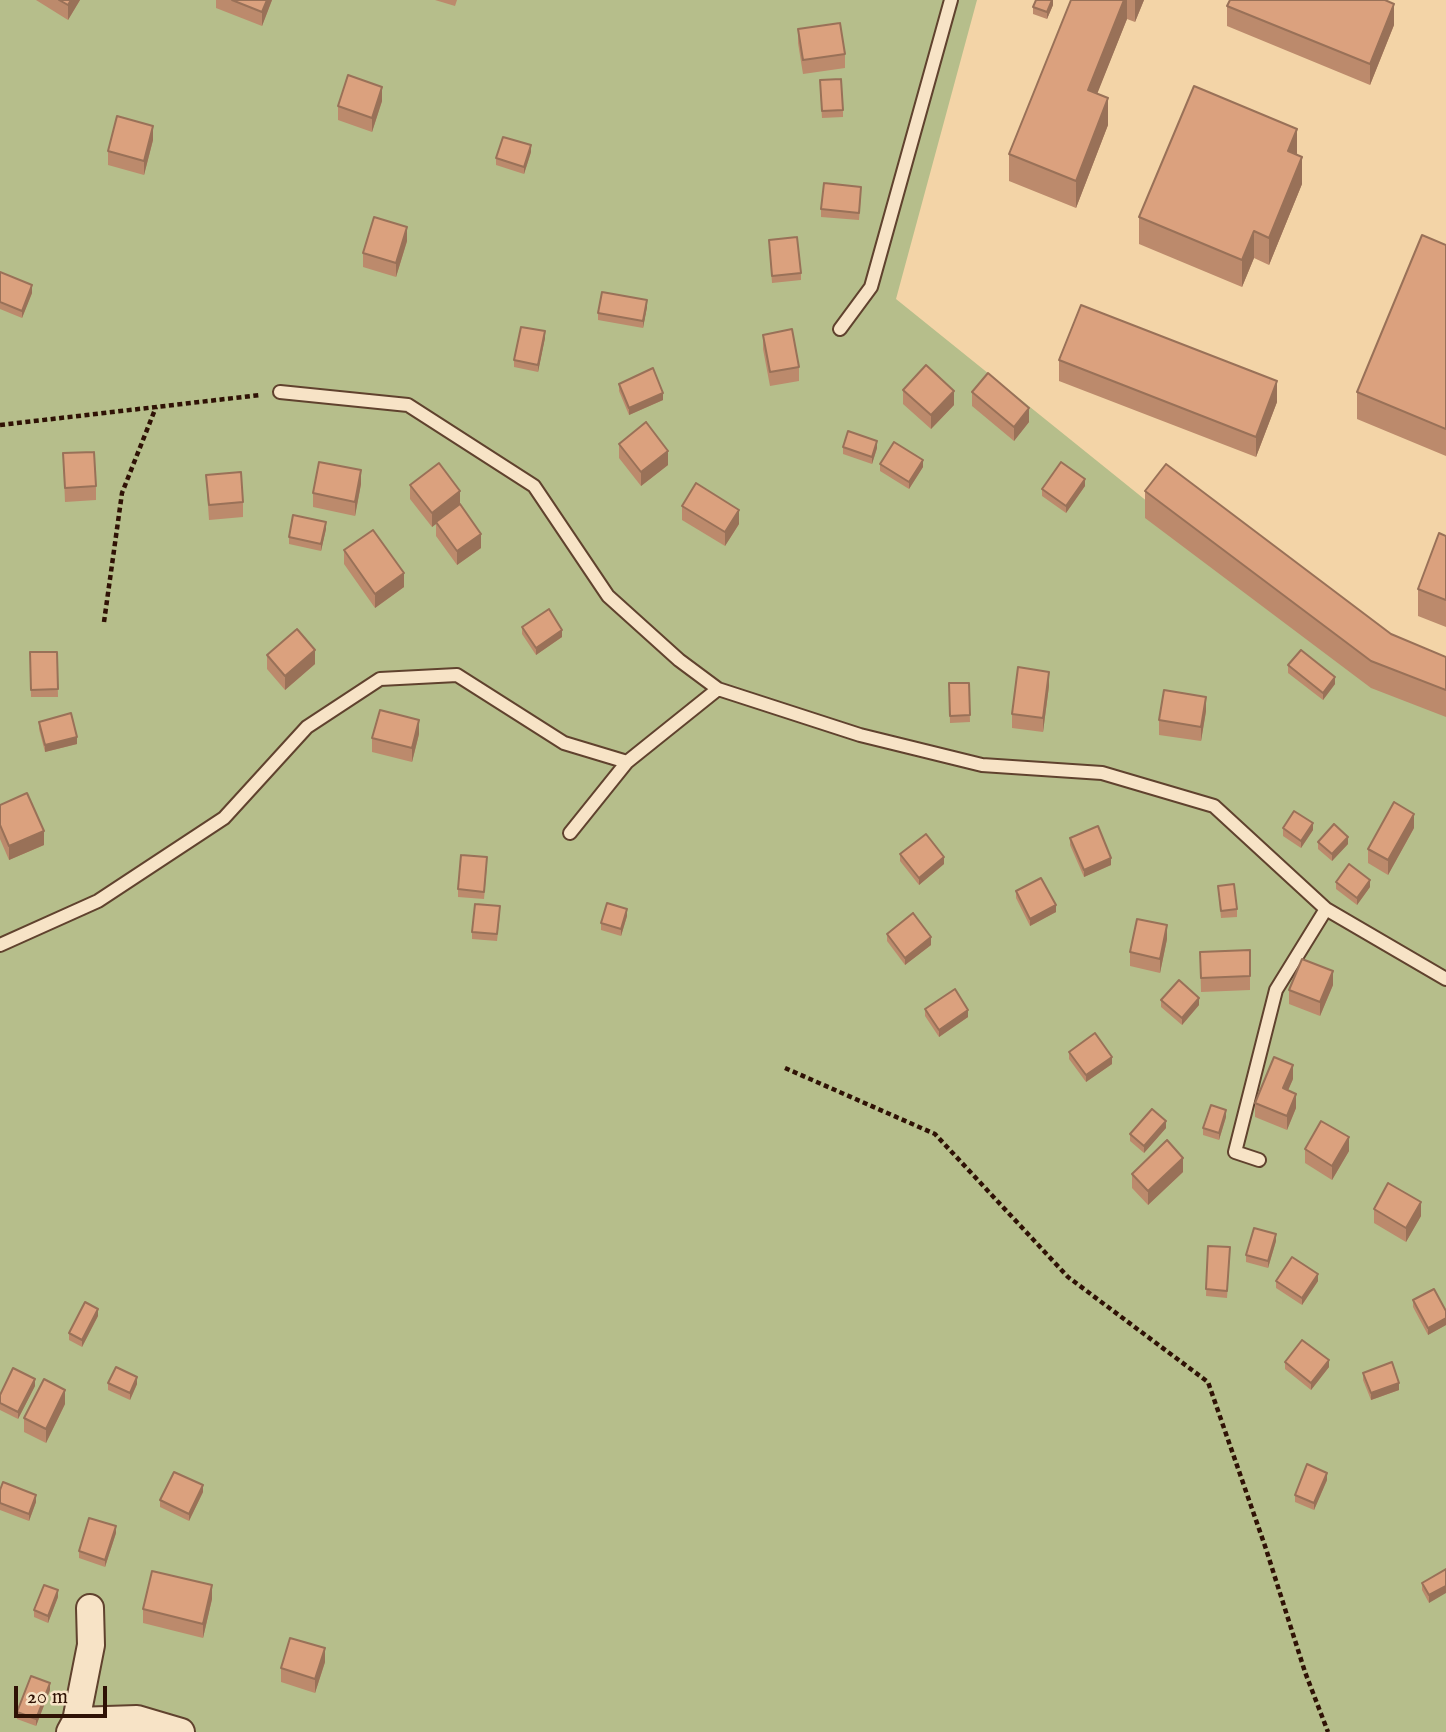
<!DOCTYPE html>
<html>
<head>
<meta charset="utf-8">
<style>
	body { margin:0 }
	#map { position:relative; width:1446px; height:1732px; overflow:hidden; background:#f3d4a7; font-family:"IM FELL English",serif }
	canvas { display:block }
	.scale { position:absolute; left:14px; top:1686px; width:93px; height:32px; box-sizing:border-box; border:4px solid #2f1205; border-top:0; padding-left:9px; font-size:21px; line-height:24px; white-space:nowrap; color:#2f1205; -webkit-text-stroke:5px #f7e3c6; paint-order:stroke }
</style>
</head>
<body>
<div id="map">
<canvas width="1446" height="1732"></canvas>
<div class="scale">20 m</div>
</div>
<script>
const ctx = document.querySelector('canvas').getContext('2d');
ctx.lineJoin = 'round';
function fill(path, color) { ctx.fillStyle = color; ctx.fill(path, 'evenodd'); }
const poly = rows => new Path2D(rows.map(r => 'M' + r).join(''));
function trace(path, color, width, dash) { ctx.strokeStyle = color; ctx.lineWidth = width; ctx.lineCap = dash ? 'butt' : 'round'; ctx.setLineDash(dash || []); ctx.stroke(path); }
fill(poly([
	[0,0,977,0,896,299,1354,668,1446,703,1446,1732,0,1732]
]), '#b6be8b');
const service = poly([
	[840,329,871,287,951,0],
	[280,392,408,405,534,486,608,596,679,660,718,689,860,735,982,765,1102,773,1214,806,1326,909,1446,979],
	[570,833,627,762,718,689],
	[0,945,98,901,224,818,307,727,380,679,457,675,564,743,627,762],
	[1259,1160,1235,1152,1276,990,1326,909]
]);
const minor = poly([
	[76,1721,91,1645,90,1608],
	[70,1732,76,1721,137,1719,181,1732]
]);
trace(service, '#60422e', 16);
trace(minor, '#60422e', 30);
trace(poly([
	[0,425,260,395],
	[104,622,122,493,156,407],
	[785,1068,935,1134,1068,1277,1208,1382,1266,1549,1305,1672,1328,1732]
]), '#2f1205', 4.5, [5, 3.5]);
trace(service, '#f7e3c6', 12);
trace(minor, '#f7e3c6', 26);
fill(poly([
	[36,0,80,0,68,20],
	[216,0,272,0,262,26,216,8],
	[435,0,457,0,455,6],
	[1053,0,1053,5,1047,19,1033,14,1033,7],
	[1071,0,1144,0,1135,22,1127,19,1097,93,1108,125,1076,208,1009,181,1009,154],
	[1227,6,1394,25,1370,85,1227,26],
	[798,29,845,54,845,68,803,74,798,43],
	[820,87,843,110,843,117,822,118],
	[382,101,372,132,338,120,338,106],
	[153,140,144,175,108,165,108,151],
	[531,152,524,174,496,165,496,158],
	[1297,155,1302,184,1269,265,1254,258,1242,287,1139,244,1139,217],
	[861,194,859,220,821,217,821,209],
	[769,240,801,273,801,280,772,283],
	[407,241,396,277,363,267,363,253],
	[1446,245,1446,456,1357,419,1357,392],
	[0,272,32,293,22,318,0,309],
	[647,307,643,328,598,320,598,313],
	[763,335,799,367,799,381,770,386,763,349],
	[545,338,538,372,514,367,514,360],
	[1059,360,1277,402,1256,457,1059,381],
	[619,384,663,400,629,415,619,391],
	[903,390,954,405,931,429,903,404],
	[972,392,1029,422,1014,441,972,406],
	[619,444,668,465,641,486,619,458],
	[843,447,877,448,872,464,843,454],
	[63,453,96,486,96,500,65,502],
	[880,464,923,467,909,489,880,471],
	[206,475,243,502,243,517,209,520],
	[361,484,355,516,313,507,313,493],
	[410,485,460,505,481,548,457,565,436,536,436,524,432,527,410,499],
	[1085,486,1066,513,1042,496,1042,489],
	[1145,491,1391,634,1446,657,1446,717,1371,688,1145,518],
	[682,506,739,524,725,546,682,520],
	[326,529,321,551,289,544,289,537],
	[1446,536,1446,627,1418,616,1418,589],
	[344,550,404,587,375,608,344,564],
	[522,627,562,637,536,655,522,634],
	[30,652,57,652,58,697,31,697],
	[267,655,315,664,285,690,267,669],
	[1288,665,1335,684,1323,700,1288,673],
	[949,683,969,683,970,722,950,723],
	[1049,686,1043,732,1012,728,1012,714],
	[1206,711,1201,741,1159,735,1159,720],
	[39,722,77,744,45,752,39,729],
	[419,734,412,762,372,752,372,738],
	[0,805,44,845,9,860,0,839],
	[1283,828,1313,830,1301,848,1283,836],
	[1414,828,1388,875,1368,863,1368,849],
	[1070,838,1111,865,1084,877,1070,845],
	[1318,842,1348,844,1332,861,1318,849],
	[900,854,944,864,919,885,900,861],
	[487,864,484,899,458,897,458,889],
	[1336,882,1370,887,1357,905,1336,889],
	[1218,886,1237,909,1237,917,1221,918],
	[1016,891,1056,912,1030,926,1016,898],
	[500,913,497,941,472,939,472,932],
	[627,916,621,936,601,930,601,923],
	[887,934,931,945,905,965,887,941],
	[1167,939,1160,973,1130,966,1130,952],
	[1250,950,1250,990,1201,992,1200,952],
	[1333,985,1320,1016,1289,1004,1289,990],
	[1161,1000,1199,1005,1182,1025,1161,1007],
	[925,1009,968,1017,939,1037,925,1016],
	[1069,1052,1112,1064,1086,1082,1069,1059],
	[1293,1079,1288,1090,1296,1108,1287,1130,1255,1117,1255,1103],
	[1226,1117,1219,1140,1203,1135,1203,1128],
	[1166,1128,1144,1153,1130,1141,1130,1134],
	[1305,1149,1349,1151,1332,1180,1305,1163],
	[1183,1172,1148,1205,1132,1188,1132,1174],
	[1374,1209,1421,1216,1406,1242,1374,1223],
	[1276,1241,1268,1268,1246,1262,1246,1255],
	[1208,1246,1230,1247,1227,1298,1206,1296],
	[1276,1281,1318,1281,1302,1305,1276,1288],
	[1413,1300,1446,1311,1446,1325,1428,1335,1413,1307],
	[98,1316,82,1347,69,1340,69,1333],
	[1285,1362,1329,1367,1311,1390,1285,1369],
	[1363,1373,1399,1390,1371,1400,1363,1380],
	[108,1383,137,1384,130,1400,108,1390],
	[35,1386,18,1419,0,1410,0,1395],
	[65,1404,46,1443,24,1432,24,1418],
	[1327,1480,1314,1510,1295,1502,1295,1495],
	[0,1490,36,1502,29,1521,0,1510],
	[203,1492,189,1521,160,1507,160,1500],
	[116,1533,105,1567,79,1558,79,1551],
	[1446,1569,1429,1603,1422,1590,1422,1583],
	[58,1597,48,1623,34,1617,34,1610],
	[212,1599,203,1638,143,1623,143,1609],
	[325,1662,315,1693,281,1682,281,1668],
	[50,1690,36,1726,17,1719,17,1712]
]), '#bc8a6c');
fill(poly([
	[71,0,80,0,68,20,68,5],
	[267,0,272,0,262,26,262,12],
	[1052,0,1053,0,1053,5,1047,19,1047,12],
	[1124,0,1127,0,1127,19,1088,117,1088,90],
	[1135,0,1144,0,1135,22],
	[1394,4,1394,25,1370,85,1370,64],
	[382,87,382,101,372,132,372,118],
	[1108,98,1108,125,1076,208,1076,181],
	[153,126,153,140,144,175,144,161],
	[1297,129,1297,156,1288,151],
	[531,145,531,152,524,174,524,167],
	[1302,157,1302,184,1269,265,1269,238],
	[407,227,407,241,396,277,396,263],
	[1254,231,1254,258,1242,287,1242,260],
	[32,285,32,293,22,318,22,311],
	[647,300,647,307,643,328,643,321],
	[545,331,545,338,538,372,538,365],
	[1277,381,1277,402,1256,457,1256,437],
	[954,391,954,405,931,429,931,415],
	[663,393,663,400,629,415,629,408],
	[1029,408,1029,422,1014,441,1014,427],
	[877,441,877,448,872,464,872,457],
	[668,451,668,465,641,486,641,472],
	[923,460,923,467,909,489,909,482],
	[361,470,361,484,355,516,355,502],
	[1085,479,1085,486,1066,513,1066,506],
	[460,491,460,505,436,522,436,524,432,527,432,513],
	[739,510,739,524,725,546,725,532],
	[326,522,326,529,321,551,321,544],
	[481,534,481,548,457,565,457,551],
	[404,573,404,587,375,608,375,594],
	[562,630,562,637,536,655,536,648],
	[315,650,315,664,285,690,285,676],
	[1049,672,1049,686,1043,732,1043,718],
	[1335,677,1335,684,1323,700,1323,693],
	[1206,697,1206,711,1201,741,1201,727],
	[419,720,419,734,412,762,412,748],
	[77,737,77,744,45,752,45,745],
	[1414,814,1414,828,1388,875,1388,860],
	[1313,823,1313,830,1301,848,1301,841],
	[44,831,44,845,9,860,9,846],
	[1348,837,1348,844,1332,861,1332,854],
	[944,857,944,864,919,885,919,878],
	[1111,858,1111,865,1084,877,1084,870],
	[1370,880,1370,887,1357,905,1357,898],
	[1056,905,1056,912,1030,926,1030,919],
	[627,909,627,916,621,936,621,929],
	[1167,925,1167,939,1160,973,1160,959],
	[931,937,931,945,905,965,905,958],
	[1333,971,1333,985,1320,1016,1320,1002],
	[1199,998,1199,1005,1182,1025,1182,1018],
	[968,1010,968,1017,939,1037,939,1030],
	[1112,1057,1112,1064,1086,1082,1086,1075],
	[1293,1065,1293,1079,1283,1102,1283,1088],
	[1296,1094,1296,1108,1287,1130,1287,1116],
	[1226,1110,1226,1117,1219,1140,1219,1133],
	[1166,1121,1166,1128,1144,1153,1144,1146],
	[1349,1137,1349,1151,1332,1180,1332,1166],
	[1183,1158,1183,1172,1148,1205,1148,1191],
	[1421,1202,1421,1216,1406,1242,1406,1228],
	[1276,1234,1276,1241,1268,1268,1268,1261],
	[1318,1274,1318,1281,1302,1305,1302,1298],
	[98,1309,98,1316,82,1347,82,1340],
	[1446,1318,1446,1325,1428,1335,1428,1328],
	[1329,1360,1329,1367,1311,1390,1311,1383],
	[137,1377,137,1384,130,1400,130,1393],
	[35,1379,35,1386,18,1419,18,1412],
	[1399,1383,1399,1390,1371,1400,1371,1393],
	[65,1390,65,1404,46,1443,46,1429],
	[1327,1473,1327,1480,1314,1510,1314,1503],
	[203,1485,203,1492,189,1521,189,1514],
	[36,1495,36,1502,29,1521,29,1514],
	[116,1526,116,1533,105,1567,105,1560],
	[212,1585,212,1599,203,1638,203,1624],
	[1446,1586,1446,1593,1429,1603,1429,1595],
	[58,1590,58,1597,48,1623,48,1616],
	[325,1648,325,1662,315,1693,315,1679],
	[50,1683,50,1690,36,1726,36,1719]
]), '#997158');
const building = poly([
	[59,0,71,0,68,5,59,0],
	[232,0,267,0,262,12,232,0],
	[1036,0,1052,0,1047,12,1033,7,1036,0],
	[1071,0,1124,0,1088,90,1108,98,1076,181,1009,154,1071,0],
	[1230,0,1385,0,1394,4,1370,64,1227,6,1230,0],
	[840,23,845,54,803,60,798,29,840,23],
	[348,75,382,87,372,118,338,106,348,75],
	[841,79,843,110,822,111,820,80,841,79],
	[1194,86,1297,129,1288,151,1302,157,1269,238,1254,231,1242,260,1139,217,1194,86],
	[117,116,153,126,144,161,108,151,117,116],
	[503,137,531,145,524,167,496,158,503,137],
	[824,183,861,187,859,213,821,209,824,183],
	[374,217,407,227,396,263,363,253,374,217],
	[1422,235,1446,245,1446,429,1357,392,1422,235],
	[797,237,801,273,772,276,769,240,797,237],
	[0,272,32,285,22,311,0,302,0,272],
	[602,292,647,300,643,321,598,313,602,292],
	[1081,305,1277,381,1256,437,1059,360,1081,305],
	[521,327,545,331,538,365,514,360,521,327],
	[792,329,799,367,770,372,763,335,792,329],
	[926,365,954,391,931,415,903,390,926,365],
	[653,368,663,393,629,408,619,384,653,368],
	[988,373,1029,408,1014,427,972,392,988,373],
	[646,422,668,451,641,472,619,444,646,422],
	[848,431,877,441,872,457,843,447,848,431],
	[894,442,923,460,909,482,880,464,894,442],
	[94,452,96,486,65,488,63,453,94,452],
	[319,462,361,470,355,502,313,493,319,462],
	[1061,462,1085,479,1066,506,1042,489,1061,462],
	[439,463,460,491,432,513,410,485,439,463],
	[1166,464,1391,634,1446,657,1446,690,1371,661,1145,491,1166,464],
	[241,472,243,502,209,505,206,475,241,472],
	[696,483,739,510,725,532,682,506,696,483],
	[460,504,481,534,457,551,436,522,460,504],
	[293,515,326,522,321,544,289,537,293,515],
	[373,530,404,573,375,594,344,550,373,530],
	[1439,533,1446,536,1446,600,1418,589,1439,533],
	[549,609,562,630,536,648,522,627,549,609],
	[297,629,315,650,285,676,267,655,297,629],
	[1301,650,1335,677,1323,693,1288,665,1301,650],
	[30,652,57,652,58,689,31,690,30,652],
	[1018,667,1049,672,1043,718,1012,714,1018,667],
	[949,683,969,683,970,715,950,716,949,683],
	[1164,690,1206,697,1201,727,1159,720,1164,690],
	[380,710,419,720,412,748,372,738,380,710],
	[71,713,77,737,45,745,39,722,71,713],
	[27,793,44,831,9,846,0,825,0,805,27,793],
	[1394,802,1414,814,1388,860,1368,849,1394,802],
	[1294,811,1313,823,1301,841,1283,828,1294,811],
	[1334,824,1348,837,1332,854,1318,842,1334,824],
	[1098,826,1111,858,1084,870,1070,838,1098,826],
	[926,834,944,857,919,878,900,854,926,834],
	[461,855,487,857,484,892,458,889,461,855],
	[1349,864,1370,880,1357,898,1336,882,1349,864],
	[1041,878,1056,905,1030,919,1016,891,1041,878],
	[1234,884,1237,909,1221,911,1218,886,1234,884],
	[607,903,627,909,621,929,601,923,607,903],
	[475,904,500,906,497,934,472,932,475,904],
	[913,913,931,937,905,958,887,934,913,913],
	[1137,919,1167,925,1160,959,1130,952,1137,919],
	[1250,950,1250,976,1201,978,1200,952,1250,950],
	[1302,959,1333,971,1320,1002,1289,990,1302,959],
	[1179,980,1199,998,1182,1018,1161,1000,1179,980],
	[955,989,968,1010,939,1030,925,1009,955,989],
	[1095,1033,1112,1057,1086,1075,1069,1052,1095,1033],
	[1274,1057,1293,1065,1283,1088,1296,1094,1287,1116,1255,1103,1274,1057],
	[1211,1105,1226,1110,1219,1133,1203,1128,1211,1105],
	[1152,1109,1166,1121,1144,1146,1130,1134,1152,1109],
	[1321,1121,1349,1137,1332,1166,1305,1149,1321,1121],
	[1167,1140,1183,1158,1148,1191,1132,1174,1167,1140],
	[1388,1183,1421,1202,1406,1228,1374,1209,1388,1183],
	[1254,1228,1276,1234,1268,1261,1246,1255,1254,1228],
	[1208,1246,1230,1247,1227,1291,1206,1289,1208,1246],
	[1292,1257,1318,1274,1302,1298,1276,1281,1292,1257],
	[1434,1289,1446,1311,1446,1318,1428,1328,1413,1300,1434,1289],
	[85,1302,98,1309,82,1340,69,1333,85,1302],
	[1302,1340,1329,1360,1311,1383,1285,1362,1302,1340],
	[1392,1362,1399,1383,1371,1393,1363,1373,1392,1362],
	[116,1367,137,1377,130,1393,108,1383,116,1367],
	[13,1368,35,1379,18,1412,0,1403,0,1395,13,1368],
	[44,1379,65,1390,46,1429,24,1418,44,1379],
	[1307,1464,1327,1473,1314,1503,1295,1495,1307,1464],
	[174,1472,203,1485,189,1514,160,1500,174,1472],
	[3,1482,36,1495,29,1514,0,1503,0,1490,3,1482],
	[89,1518,116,1526,105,1560,79,1551,89,1518],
	[1446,1569,1446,1586,1429,1595,1422,1583,1446,1569],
	[152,1571,212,1585,203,1624,143,1609,152,1571],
	[44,1585,58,1590,48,1616,34,1610,44,1585],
	[290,1638,325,1648,315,1679,281,1668,290,1638],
	[31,1676,50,1683,36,1719,17,1712,31,1676]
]);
fill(building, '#dba17e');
trace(building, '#997158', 2);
</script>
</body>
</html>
